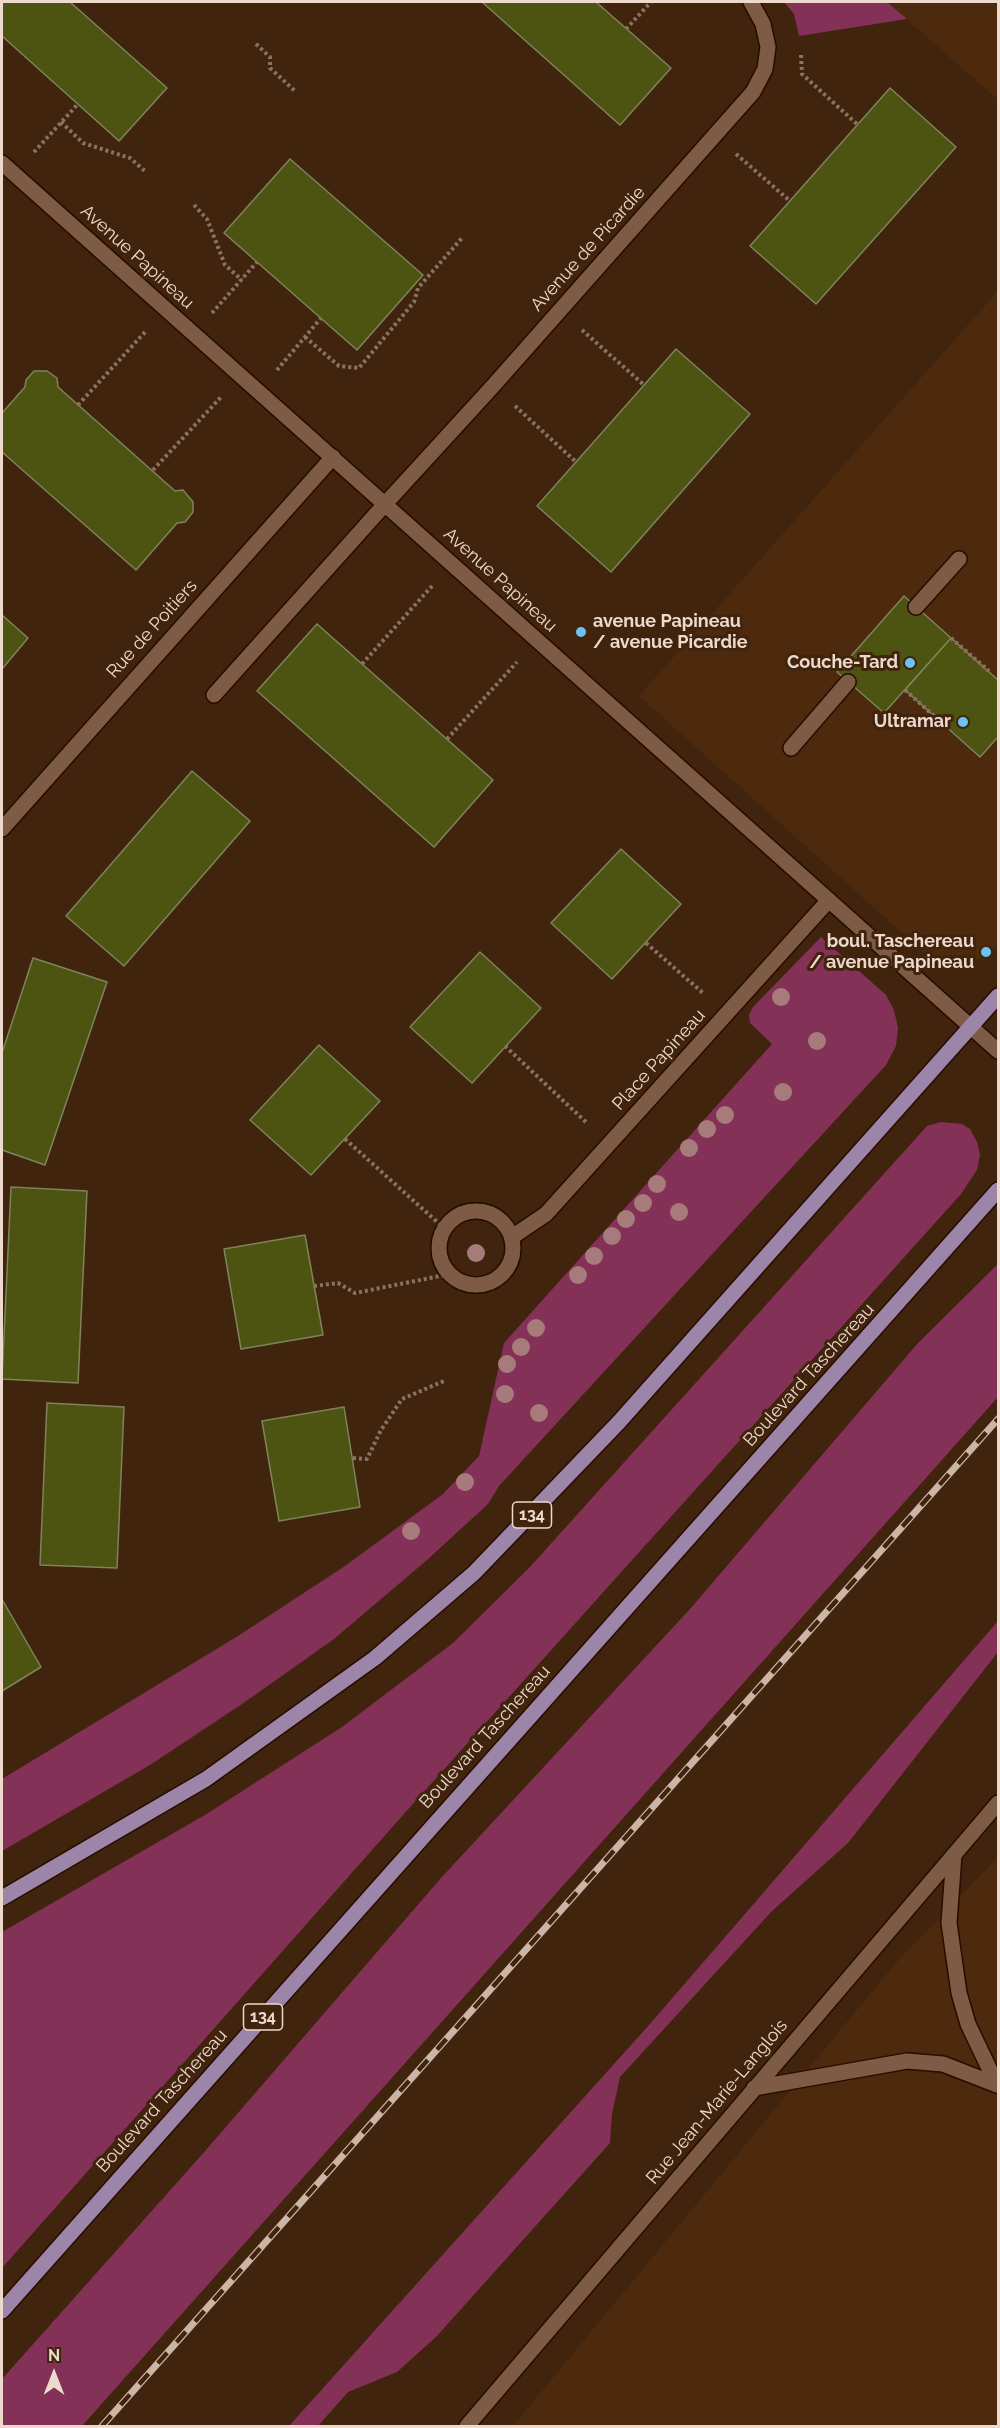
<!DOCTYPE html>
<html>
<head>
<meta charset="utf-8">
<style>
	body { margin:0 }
	#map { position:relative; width:1000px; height:2428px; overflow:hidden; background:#41240e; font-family:Raleway,sans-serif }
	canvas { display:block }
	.frame { position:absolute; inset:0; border:3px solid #eddacd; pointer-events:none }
	.north { position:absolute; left:24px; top:2344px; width:60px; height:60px; -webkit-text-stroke:4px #41240e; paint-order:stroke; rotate:0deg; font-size:16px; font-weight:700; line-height:24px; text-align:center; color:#eddacd }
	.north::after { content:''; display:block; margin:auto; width:21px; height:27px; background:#eddacd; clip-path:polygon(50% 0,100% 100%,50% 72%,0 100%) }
</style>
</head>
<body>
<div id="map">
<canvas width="1000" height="2428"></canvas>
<div class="frame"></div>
<div class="north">N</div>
</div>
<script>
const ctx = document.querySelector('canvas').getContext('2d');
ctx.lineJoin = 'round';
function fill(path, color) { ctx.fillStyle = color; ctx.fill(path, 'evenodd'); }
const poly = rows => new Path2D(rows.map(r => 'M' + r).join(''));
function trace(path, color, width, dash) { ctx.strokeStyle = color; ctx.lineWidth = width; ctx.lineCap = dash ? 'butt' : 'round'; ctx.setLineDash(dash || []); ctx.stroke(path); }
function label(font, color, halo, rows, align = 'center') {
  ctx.font = font + ' Raleway,sans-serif'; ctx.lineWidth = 6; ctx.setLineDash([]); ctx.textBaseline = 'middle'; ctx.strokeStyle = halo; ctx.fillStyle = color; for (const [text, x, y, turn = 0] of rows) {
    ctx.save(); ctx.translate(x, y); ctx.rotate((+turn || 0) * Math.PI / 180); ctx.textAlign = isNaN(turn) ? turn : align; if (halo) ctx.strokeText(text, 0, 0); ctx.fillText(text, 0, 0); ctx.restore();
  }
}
fill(poly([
	[887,2,998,2,998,100,928,38],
	[998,291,998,944,990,954,973,961,939,960,923,952,639,696],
	[998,1857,998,2426,513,2426,894,1965]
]), '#4d290e');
fill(poly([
	[784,2,887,2,907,19,799,36,794,14],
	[821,937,886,995,894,1010,898,1028,896,1046,886,1065,499,1486,488,1504,427,1560,334,1639,245,1702,150,1765,2,1851,2,1779,238,1636,345,1566,443,1494,479,1456,504,1343,772,1044,750,1023,749,1015,753,1007],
	[941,1122,962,1124,970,1129,977,1142,980,1155,977,1170,961,1194,403,1815,2,2268,2,1932,205,1815,342,1727,453,1643,529,1568,927,1126],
	[998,1264,998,1397,82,2426,2,2426,2,2379,206,2150,441,1878,690,1609,918,1343],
	[998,1621,998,1652,848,1843,772,1911,620,2077,612,2114,610,2143,436,2337,397,2372,348,2392,318,2426,289,2426,649,2025]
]), '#843157');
const building = poly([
	[2,2,70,2,167,88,119,141,2,36,2,2],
	[482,2,596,2,671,68,620,125,482,2],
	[890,88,956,147,816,304,750,246,890,88],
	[290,159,423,275,357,350,224,233,290,159],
	[676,349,750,414,611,572,537,506,676,349],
	[34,371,47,371,57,378,58,387,175,491,183,490,193,502,193,512,185,522,177,523,136,570,2,452,2,413,25,387,26,380,34,371],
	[904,596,951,638,884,713,837,672,904,596],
	[2,615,28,638,2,669,2,615],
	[317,624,493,780,434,847,257,691,317,624],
	[951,638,998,680,998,737,980,757,905,690,951,638],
	[192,771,250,821,124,966,66,916,192,771],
	[621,849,681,904,612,979,551,923,621,849],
	[480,952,541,1008,472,1083,410,1027,480,952],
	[33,958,107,982,45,1165,2,1150,2,1053,33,958],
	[319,1045,380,1101,311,1175,250,1120,319,1045],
	[11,1187,87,1191,78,1383,2,1379,11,1187],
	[305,1235,323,1335,241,1349,224,1249,305,1235],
	[47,1403,124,1407,117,1568,40,1565,47,1403],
	[344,1407,360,1507,279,1521,262,1421,344,1407],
	[3,1601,41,1667,2,1691,2,1602,3,1601]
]);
fill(building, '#4d5310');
trace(building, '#7e845d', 1.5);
const service = poly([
	[916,607,959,559],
	[214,695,386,503],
	[791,748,848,682],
	[754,2088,907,2061,943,2064,997,2085,968,2024,959,1993,949,1923,954,1855]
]);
const minor = poly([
	[2,163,998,1051],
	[386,503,493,386,753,92,765,69,768,47,763,24,751,2],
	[2,829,333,457],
	'439 1248a37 37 0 1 1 74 0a37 37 0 1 1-74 0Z',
	[512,1237,546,1214,829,900],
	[467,2426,998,1803]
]);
const primary = poly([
	[2,1898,206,1779,375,1658,474,1573,619,1422,998,996],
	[2,2311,998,1190]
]);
trace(service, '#270c00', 18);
trace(minor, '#270c00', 18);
trace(primary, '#270c00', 18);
trace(poly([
	[626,29,651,2],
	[256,44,270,57,270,68,295,91],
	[801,55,802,74,858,125],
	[61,122,83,143,130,158,145,171],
	[34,152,78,104],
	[736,154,790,201],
	[194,205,207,219,225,265,242,280],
	[212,313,257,262],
	[582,330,644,385],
	[305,337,339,366,359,368,414,302,418,288,462,238],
	[277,370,321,318],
	[78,405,146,331],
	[515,406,576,462],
	[153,470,222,396],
	[951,638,989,671],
	[362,664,432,586],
	[905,690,942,723],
	[447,739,517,662],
	[646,943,704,994],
	[505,1046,588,1124],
	[345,1139,445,1229],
	[314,1286,338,1283,355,1293,450,1274],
	[353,1458,367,1459,381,1430,402,1399,444,1381]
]), '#8c7361', 4, [3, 3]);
trace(service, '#7d5b45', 15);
trace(minor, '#7d5b45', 15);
trace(primary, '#9d84a9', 15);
const rail = poly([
	[102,2426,998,1419]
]);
trace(rail, '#cab5a6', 7);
trace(rail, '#41240e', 4.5, [14]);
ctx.fillStyle = '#a77a7b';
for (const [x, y] of [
	[781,997],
	[817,1041],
	[783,1092],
	[725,1115],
	[707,1129],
	[689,1148],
	[657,1184],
	[643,1203],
	[679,1212],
	[626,1219],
	[612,1236],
	[476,1253],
	[594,1256],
	[578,1275],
	[536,1328],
	[521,1347],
	[507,1364],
	[505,1394],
	[539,1413],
	[465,1482],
	[411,1531]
]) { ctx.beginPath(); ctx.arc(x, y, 9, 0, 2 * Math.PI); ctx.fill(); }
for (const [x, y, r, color] of [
	[581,632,6,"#6cc3f3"],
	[910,663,6,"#6cc3f3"],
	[963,722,6,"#6cc3f3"],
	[986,952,6,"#6cc3f3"]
]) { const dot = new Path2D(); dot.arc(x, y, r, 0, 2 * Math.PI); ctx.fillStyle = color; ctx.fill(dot); trace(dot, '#41240e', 2); }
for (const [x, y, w] of [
	[532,1515,39],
	[263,2017,39]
]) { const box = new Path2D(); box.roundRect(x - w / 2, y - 13, w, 26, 4.5); ctx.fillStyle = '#41240e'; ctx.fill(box); trace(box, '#eddacd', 1.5); }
label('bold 16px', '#eddacd', null, [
	["134",532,1515],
	["134",263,2017]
]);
label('18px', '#eddacd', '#41240e', [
	["Avenue de Picardie",588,249,-48],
	["Avenue Papineau",137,257,42],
	["Avenue Papineau",500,580,42],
	["Rue de Poitiers",152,629,-48],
	["Place Papineau",659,1060,-48],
	["Boulevard Taschereau",809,1375,-48],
	["Boulevard Taschereau",485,1737,-48],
	["Boulevard Taschereau",162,2101,-48],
	["Rue Jean-Marie-Langlois",717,2102,-50]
]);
label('bold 18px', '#eddacd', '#41240e', [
	["avenue Papineau",593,622,"left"],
	["/ avenue Picardie",593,643,"left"],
	["Couche-Tard",898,663],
	["Ultramar",951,722],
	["boul. Taschereau",974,942],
	["/ avenue Papineau",974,963]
], 'right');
</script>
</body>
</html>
